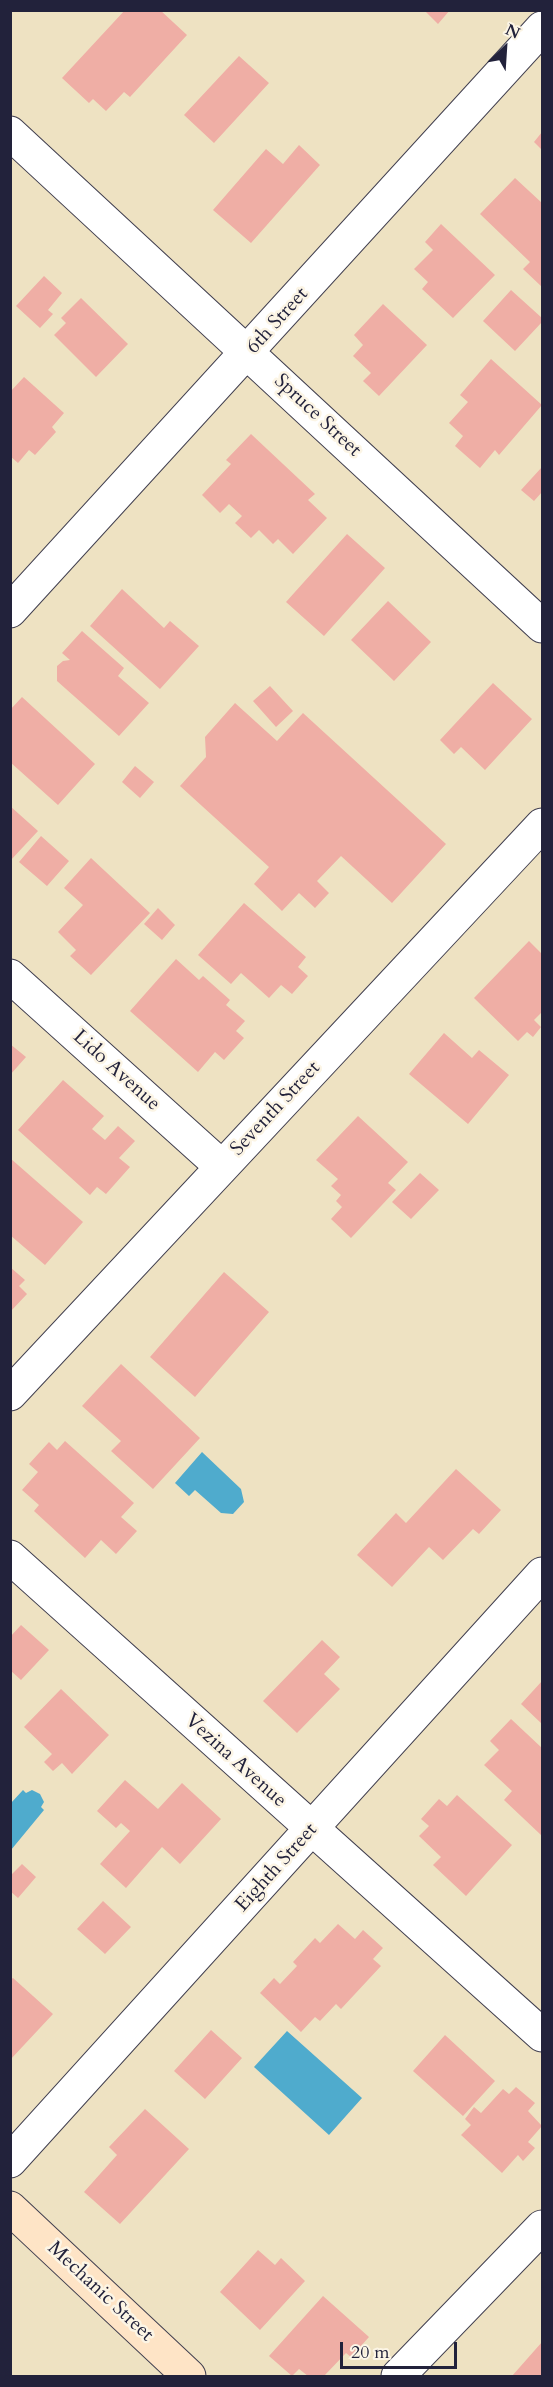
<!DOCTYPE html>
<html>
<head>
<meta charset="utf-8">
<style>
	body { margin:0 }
	#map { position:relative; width:553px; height:2387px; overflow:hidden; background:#eee2c2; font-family:Cardo,serif }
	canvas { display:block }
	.frame { position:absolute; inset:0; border:12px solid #22223b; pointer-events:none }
	.north { position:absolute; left:475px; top:18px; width:60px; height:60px; -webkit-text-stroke:4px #fcf5e5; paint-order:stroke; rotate:25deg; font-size:16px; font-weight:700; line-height:24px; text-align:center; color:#22223b }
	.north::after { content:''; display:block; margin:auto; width:21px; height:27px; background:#22223b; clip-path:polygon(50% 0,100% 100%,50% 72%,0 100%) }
	.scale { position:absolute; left:340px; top:2342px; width:117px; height:27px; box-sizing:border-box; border:3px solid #22223b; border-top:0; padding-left:8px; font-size:18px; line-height:21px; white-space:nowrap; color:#22223b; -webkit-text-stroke:4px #fcf5e5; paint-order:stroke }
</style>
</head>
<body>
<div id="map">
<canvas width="553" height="2387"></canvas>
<div class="frame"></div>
<div class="north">N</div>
<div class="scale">20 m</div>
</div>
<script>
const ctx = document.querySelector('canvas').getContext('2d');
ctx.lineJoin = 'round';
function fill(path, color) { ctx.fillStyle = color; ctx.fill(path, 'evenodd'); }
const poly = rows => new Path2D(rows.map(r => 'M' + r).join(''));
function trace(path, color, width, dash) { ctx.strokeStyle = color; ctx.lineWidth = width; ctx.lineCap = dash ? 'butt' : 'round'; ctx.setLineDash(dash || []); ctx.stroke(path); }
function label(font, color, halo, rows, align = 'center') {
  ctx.font = font + ' Cardo,serif'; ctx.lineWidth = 5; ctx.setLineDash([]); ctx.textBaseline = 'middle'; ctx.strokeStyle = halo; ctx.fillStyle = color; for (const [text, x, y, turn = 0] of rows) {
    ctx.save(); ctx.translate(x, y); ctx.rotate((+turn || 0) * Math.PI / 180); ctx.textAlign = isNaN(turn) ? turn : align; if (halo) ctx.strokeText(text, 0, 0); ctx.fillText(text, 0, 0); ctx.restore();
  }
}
fill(poly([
	[202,1452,241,1489,244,1502,233,1514,221,1513,195,1490,189,1496,175,1483],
	[23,1790,26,1793,32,1790,40,1794,44,1802,41,1807,44,1810,11,1850,11,1803],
	[287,2031,362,2098,329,2135,254,2067]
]), '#4fabcd');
fill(poly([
	[125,10,160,10,187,35,130,97,124,92,106,111,93,99,89,103,62,78],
	[424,10,450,10,438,24],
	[239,56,269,83,214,143,184,115],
	[542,132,542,150,534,142],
	[299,145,320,165,251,243,213,210,266,149,283,164],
	[515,178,542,203,542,287,523,269,530,262,480,214],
	[441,224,495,275,453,318,422,289,428,282,414,269,433,250,425,242],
	[44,276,62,293,48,310,53,314,40,328,16,306],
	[511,290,542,318,542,322,515,351,483,321],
	[81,298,128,344,96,377,54,335,66,323,61,318],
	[383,304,427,345,379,396,363,381,371,373,353,356,363,345,354,335],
	[491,359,542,405,499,455,495,450,480,468,455,446,463,436,449,423,468,402,460,395],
	[24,377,64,413,52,427,56,432,35,455,29,450,18,463,10,456,10,392],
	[251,434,315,494,308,500,327,518,293,554,278,539,273,544,259,530,251,538,235,523,242,516,229,504,220,513,202,495,231,464,226,460],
	[542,467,542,492,534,501,521,490],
	[347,534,385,568,324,636,286,602],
	[122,589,164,628,170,621,199,646,160,689,90,626],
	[388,601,431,642,394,681,351,640],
	[82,631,124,668,118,676,149,703,119,736,57,681,57,666,63,661,70,660,62,653],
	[493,683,532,719,485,770,461,747,454,754,440,740],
	[270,686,293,711,276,727,253,701],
	[22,697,95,764,58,805,10,762,10,710],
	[235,703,277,741,303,713,446,844,392,903,341,856,317,881,329,893,315,908,299,893,282,911,254,884,269,867,180,786,206,757,205,737],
	[135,766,154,782,140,798,122,782],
	[10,806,38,831,10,861],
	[41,836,69,861,47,886,19,862],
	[91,858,150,913,91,975,70,956,76,950,58,932,83,905,64,888],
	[244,903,306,957,298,967,308,976,292,994,281,985,269,998,241,973,231,984,198,955],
	[158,908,175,925,162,940,144,924],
	[529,941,542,954,542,1012,534,1020,541,1027,533,1037,527,1032,518,1041,474,998],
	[176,959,199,980,203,976,230,1000,226,1005,245,1021,236,1031,244,1038,224,1060,215,1052,198,1072,130,1011],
	[444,1033,472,1058,479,1050,509,1075,468,1124,409,1074],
	[10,1044,26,1057,10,1075],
	[63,1080,104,1116,92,1129,105,1140,118,1126,135,1141,119,1158,130,1167,106,1194,97,1187,90,1195,18,1130],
	[358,1116,408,1162,388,1183,396,1190,351,1238,331,1219,342,1207,336,1201,341,1195,331,1186,338,1179,316,1160],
	[10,1158,83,1222,45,1265,10,1235],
	[420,1173,439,1190,411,1219,392,1202],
	[10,1267,25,1280,19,1286,27,1294,10,1312],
	[224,1272,269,1312,195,1397,150,1357],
	[121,1364,200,1438,153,1489,111,1451,121,1441,82,1406],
	[65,1441,134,1503,121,1517,137,1531,116,1554,101,1540,85,1558,34,1511,39,1505,22,1490,38,1472,29,1464,49,1442,57,1450],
	[456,1469,501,1510,479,1534,473,1529,443,1560,429,1547,392,1587,357,1555,396,1513,406,1523],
	[21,1625,49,1650,21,1680,10,1670,10,1637],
	[322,1640,340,1657,324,1674,340,1689,297,1733,263,1701],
	[542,1681,542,1724,521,1704],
	[61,1689,109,1735,72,1774,62,1763,53,1771,44,1762,52,1754,24,1727],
	[511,1719,542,1748,541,1835,504,1800,512,1791,484,1765,499,1750,490,1741],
	[125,1780,158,1809,182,1783,221,1819,180,1864,162,1847,126,1888,100,1864,130,1831,121,1823,116,1828,97,1811],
	[457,1795,512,1845,466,1896,433,1865,441,1857,419,1836,429,1826,421,1819,439,1799,447,1806],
	[22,1864,36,1877,18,1898,10,1891,10,1876],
	[103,1901,131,1927,105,1954,77,1929],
	[338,1924,355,1939,363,1930,383,1948,373,1959,381,1966,341,2009,336,2004,320,2021,315,2017,301,2032,260,1993,274,1978,280,1984,297,1966,293,1962,315,1938,320,1943],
	[13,1978,53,2014,10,2060,10,1980],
	[211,2030,242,2058,205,2099,174,2071],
	[445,2035,495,2081,463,2116,413,2071],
	[516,2087,535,2103,528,2111,542,2126,528,2142,535,2148,523,2161,518,2155,502,2173,461,2135,471,2125,465,2119,474,2107,481,2113,503,2089,509,2094],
	[145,2109,189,2149,120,2224,84,2192,117,2155,109,2147],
	[258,2250,275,2265,281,2258,305,2281,260,2330,220,2292],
	[323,2296,369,2337,351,2357,346,2353,324,2376,308,2376,299,2369,292,2376,269,2356],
	[542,2342,542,2376,512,2376]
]), '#efaea5');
const street = poly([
	[10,133,542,626],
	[10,611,542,28],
	[10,976,222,1167],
	[10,1394,542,825],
	[10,1557,542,2035],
	[10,2161,542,1574],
	[398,2376,542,2227]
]);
const secondary = poly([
	[10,2208,189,2376]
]);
trace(street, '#413f4f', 35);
trace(secondary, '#413f4f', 35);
trace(street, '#fff', 33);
trace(secondary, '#fee4c6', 33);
label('20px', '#22223b', '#fcf5e5', [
	["6th Street",278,321,-48],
	["Spruce Street",317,416,43],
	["Lido Avenue",116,1071,42],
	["Seventh Street",276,1109,-47],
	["Vezina Avenue",235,1761,42],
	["Eighth Street",277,1868,-48],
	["Mechanic Street",100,2292,43]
]);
</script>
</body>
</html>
